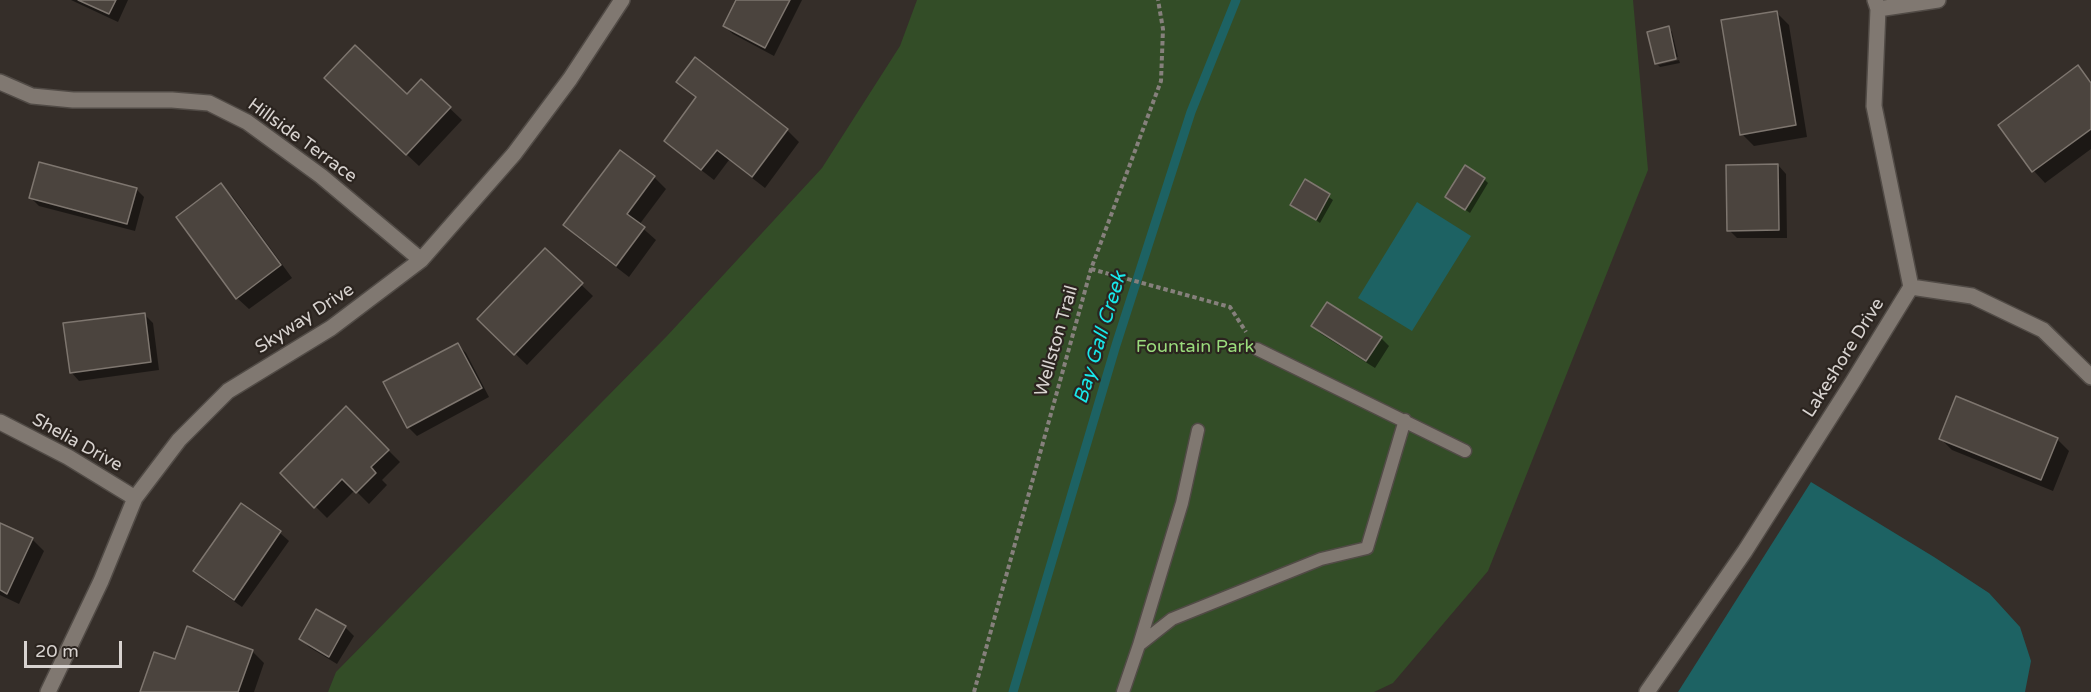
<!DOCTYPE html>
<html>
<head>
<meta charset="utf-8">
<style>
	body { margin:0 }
	#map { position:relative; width:2091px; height:692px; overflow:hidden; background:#352e29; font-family:"Varela Round",sans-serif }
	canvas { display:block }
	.scale { position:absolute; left:24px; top:641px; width:98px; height:27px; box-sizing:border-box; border:3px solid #d8d3d0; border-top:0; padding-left:8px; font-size:18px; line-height:21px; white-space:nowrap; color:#d8d3d0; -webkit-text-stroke:4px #2b241f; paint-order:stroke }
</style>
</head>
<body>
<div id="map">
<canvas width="2091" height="692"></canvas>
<div class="scale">20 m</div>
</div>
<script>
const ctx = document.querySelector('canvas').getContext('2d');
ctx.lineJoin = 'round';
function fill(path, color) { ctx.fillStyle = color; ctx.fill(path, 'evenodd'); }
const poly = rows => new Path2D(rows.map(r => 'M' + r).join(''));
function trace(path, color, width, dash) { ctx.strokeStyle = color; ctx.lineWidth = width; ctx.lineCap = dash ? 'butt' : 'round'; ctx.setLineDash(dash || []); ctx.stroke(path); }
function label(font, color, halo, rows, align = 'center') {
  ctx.font = font + ' "Varela Round",sans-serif'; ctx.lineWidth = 4.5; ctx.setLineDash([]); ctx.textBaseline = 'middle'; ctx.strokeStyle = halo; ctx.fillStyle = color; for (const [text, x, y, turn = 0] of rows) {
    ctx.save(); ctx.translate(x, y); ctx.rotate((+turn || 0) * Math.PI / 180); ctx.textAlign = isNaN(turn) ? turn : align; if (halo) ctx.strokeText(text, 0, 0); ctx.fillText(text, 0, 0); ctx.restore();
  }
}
fill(poly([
	[917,0,1633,0,1648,170,1488,571,1393,683,1374,692,328,692,336,672,667,336,822,168,900,46]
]), '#334d27');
fill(poly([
	[1417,202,1471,236,1412,331,1358,298],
	[1811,482,1934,557,1989,593,2020,627,2031,661,2025,692,1678,692]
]), '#1d6263');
fill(poly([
	[71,0,128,0,118,22],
	[738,0,802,0,774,56,733,34,724,26],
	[1777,13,1789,25,1807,137,1754,146,1742,134],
	[1668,28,1672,32,1678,57,1657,62,1657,64,1656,63],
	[695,59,787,130,799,142,765,188,729,160,714,180,678,152,666,140,697,99,678,82],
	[1679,60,1680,63,1660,67,1658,65],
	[2078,67,2091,81,2091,149,2045,183,2034,171,2000,125],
	[421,81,462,120,419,166,338,90,407,96],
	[620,152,654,177,666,189,639,225,656,240,629,277,577,237,565,225],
	[1778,165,1786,174,1787,238,1737,238,1729,230],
	[1484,179,1488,183,1470,213,1447,197],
	[1305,181,1333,200,1320,223,1292,204],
	[221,185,233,197,292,278,249,309,237,298],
	[136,189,144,197,135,231,39,206,31,198],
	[545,250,593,296,527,365,479,319],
	[144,314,153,323,159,370,79,381,71,372],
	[1313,326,1381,338,1389,346,1375,368,1321,334],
	[458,345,466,353,489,397,417,436,408,427,385,383],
	[346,408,400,462,382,480,387,485,369,504,355,490,327,518,282,473],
	[1941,439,2057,439,2069,451,2053,491,1952,450],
	[241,505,280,533,289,541,242,607,203,579,195,571],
	[0,524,32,539,44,551,19,604,0,595],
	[317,611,345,627,354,636,337,664,309,647,301,639],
	[252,651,264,663,254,692,142,692,176,661]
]), '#0007');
trace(poly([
	[1013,692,1116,345,1191,112,1236,0]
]), '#1d6263', 9);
const building = poly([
	[78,0,116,0,109,14,78,0],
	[736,0,790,0,765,48,723,26,736,0],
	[1777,11,1796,125,1740,135,1721,20,1777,11],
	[1669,26,1676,59,1655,64,1647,32,1669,26],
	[355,45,407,94,421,79,451,107,406,155,324,78,355,45],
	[695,57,788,129,752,177,717,150,701,170,664,141,696,97,676,82,695,57],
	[2078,65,2091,83,2091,129,2032,172,1998,125,2078,65],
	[620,150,655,176,627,214,645,227,616,266,563,225,620,150],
	[39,162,137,188,127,224,29,198,39,162],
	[1778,164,1779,230,1727,231,1726,165,1778,164],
	[1465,165,1485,178,1465,210,1445,197,1465,165],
	[1305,179,1330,194,1316,220,1290,205,1305,179],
	[221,183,281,265,236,299,176,217,221,183],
	[545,248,583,283,514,355,477,319,545,248],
	[1327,302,1382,337,1366,361,1311,326,1327,302],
	[145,313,151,362,70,373,63,323,145,313],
	[458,343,482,388,407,428,383,382,458,343],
	[1956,396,2058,438,2041,480,1939,439,1956,396],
	[346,406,389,450,371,467,376,473,356,493,342,479,314,508,280,473,346,406],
	[241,503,281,531,234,600,193,571,241,503],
	[0,523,33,538,7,594,0,590,0,523],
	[316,609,346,626,329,657,299,639,316,609],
	[187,626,253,650,238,692,140,692,154,652,175,659,187,626]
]);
fill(building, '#4b443e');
trace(building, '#7e766f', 1.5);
const lane = poly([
	[1257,349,1465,451],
	[1139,645,1182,503,1198,430],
	[1123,692,1139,645,1172,619,1321,559,1367,548,1405,420]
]);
const street = poly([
	[1878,9,1938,0],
	[0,82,32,96,73,100,172,100,209,103,247,122,321,176,421,260],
	[1911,287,1972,296,2043,330,2091,377],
	[0,422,68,457,135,498],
	[48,692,101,581,135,498,179,440,228,391,331,328,421,260,514,154,570,79,622,0],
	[1647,692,1745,551,1852,383,1911,287,1874,106,1878,9,1875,0]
]);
trace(lane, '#514b46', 15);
trace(street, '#514b46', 18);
trace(poly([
	[1091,269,1230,307,1246,332],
	[974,692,1091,269,1161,81,1163,29,1158,0]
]), '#86807c', 4, [4.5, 3]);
trace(lane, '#807871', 12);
trace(street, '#807871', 15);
label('18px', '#d8d3d0', '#2b241f', [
	["Hillside Terrace",302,141,36],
	["Skyway Drive",305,319,-33],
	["Wellston Trail",1057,341,-74],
	["Lakeshore Drive",1844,358,-58],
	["Shelia Drive",77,443,29]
]);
label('18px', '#9adb7c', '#2b241f', [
	["Fountain Park",1195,347]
]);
label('italic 20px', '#18e8ea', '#2b241f', [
	["Bay Gall Creek",1101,338,-73]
]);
</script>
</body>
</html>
